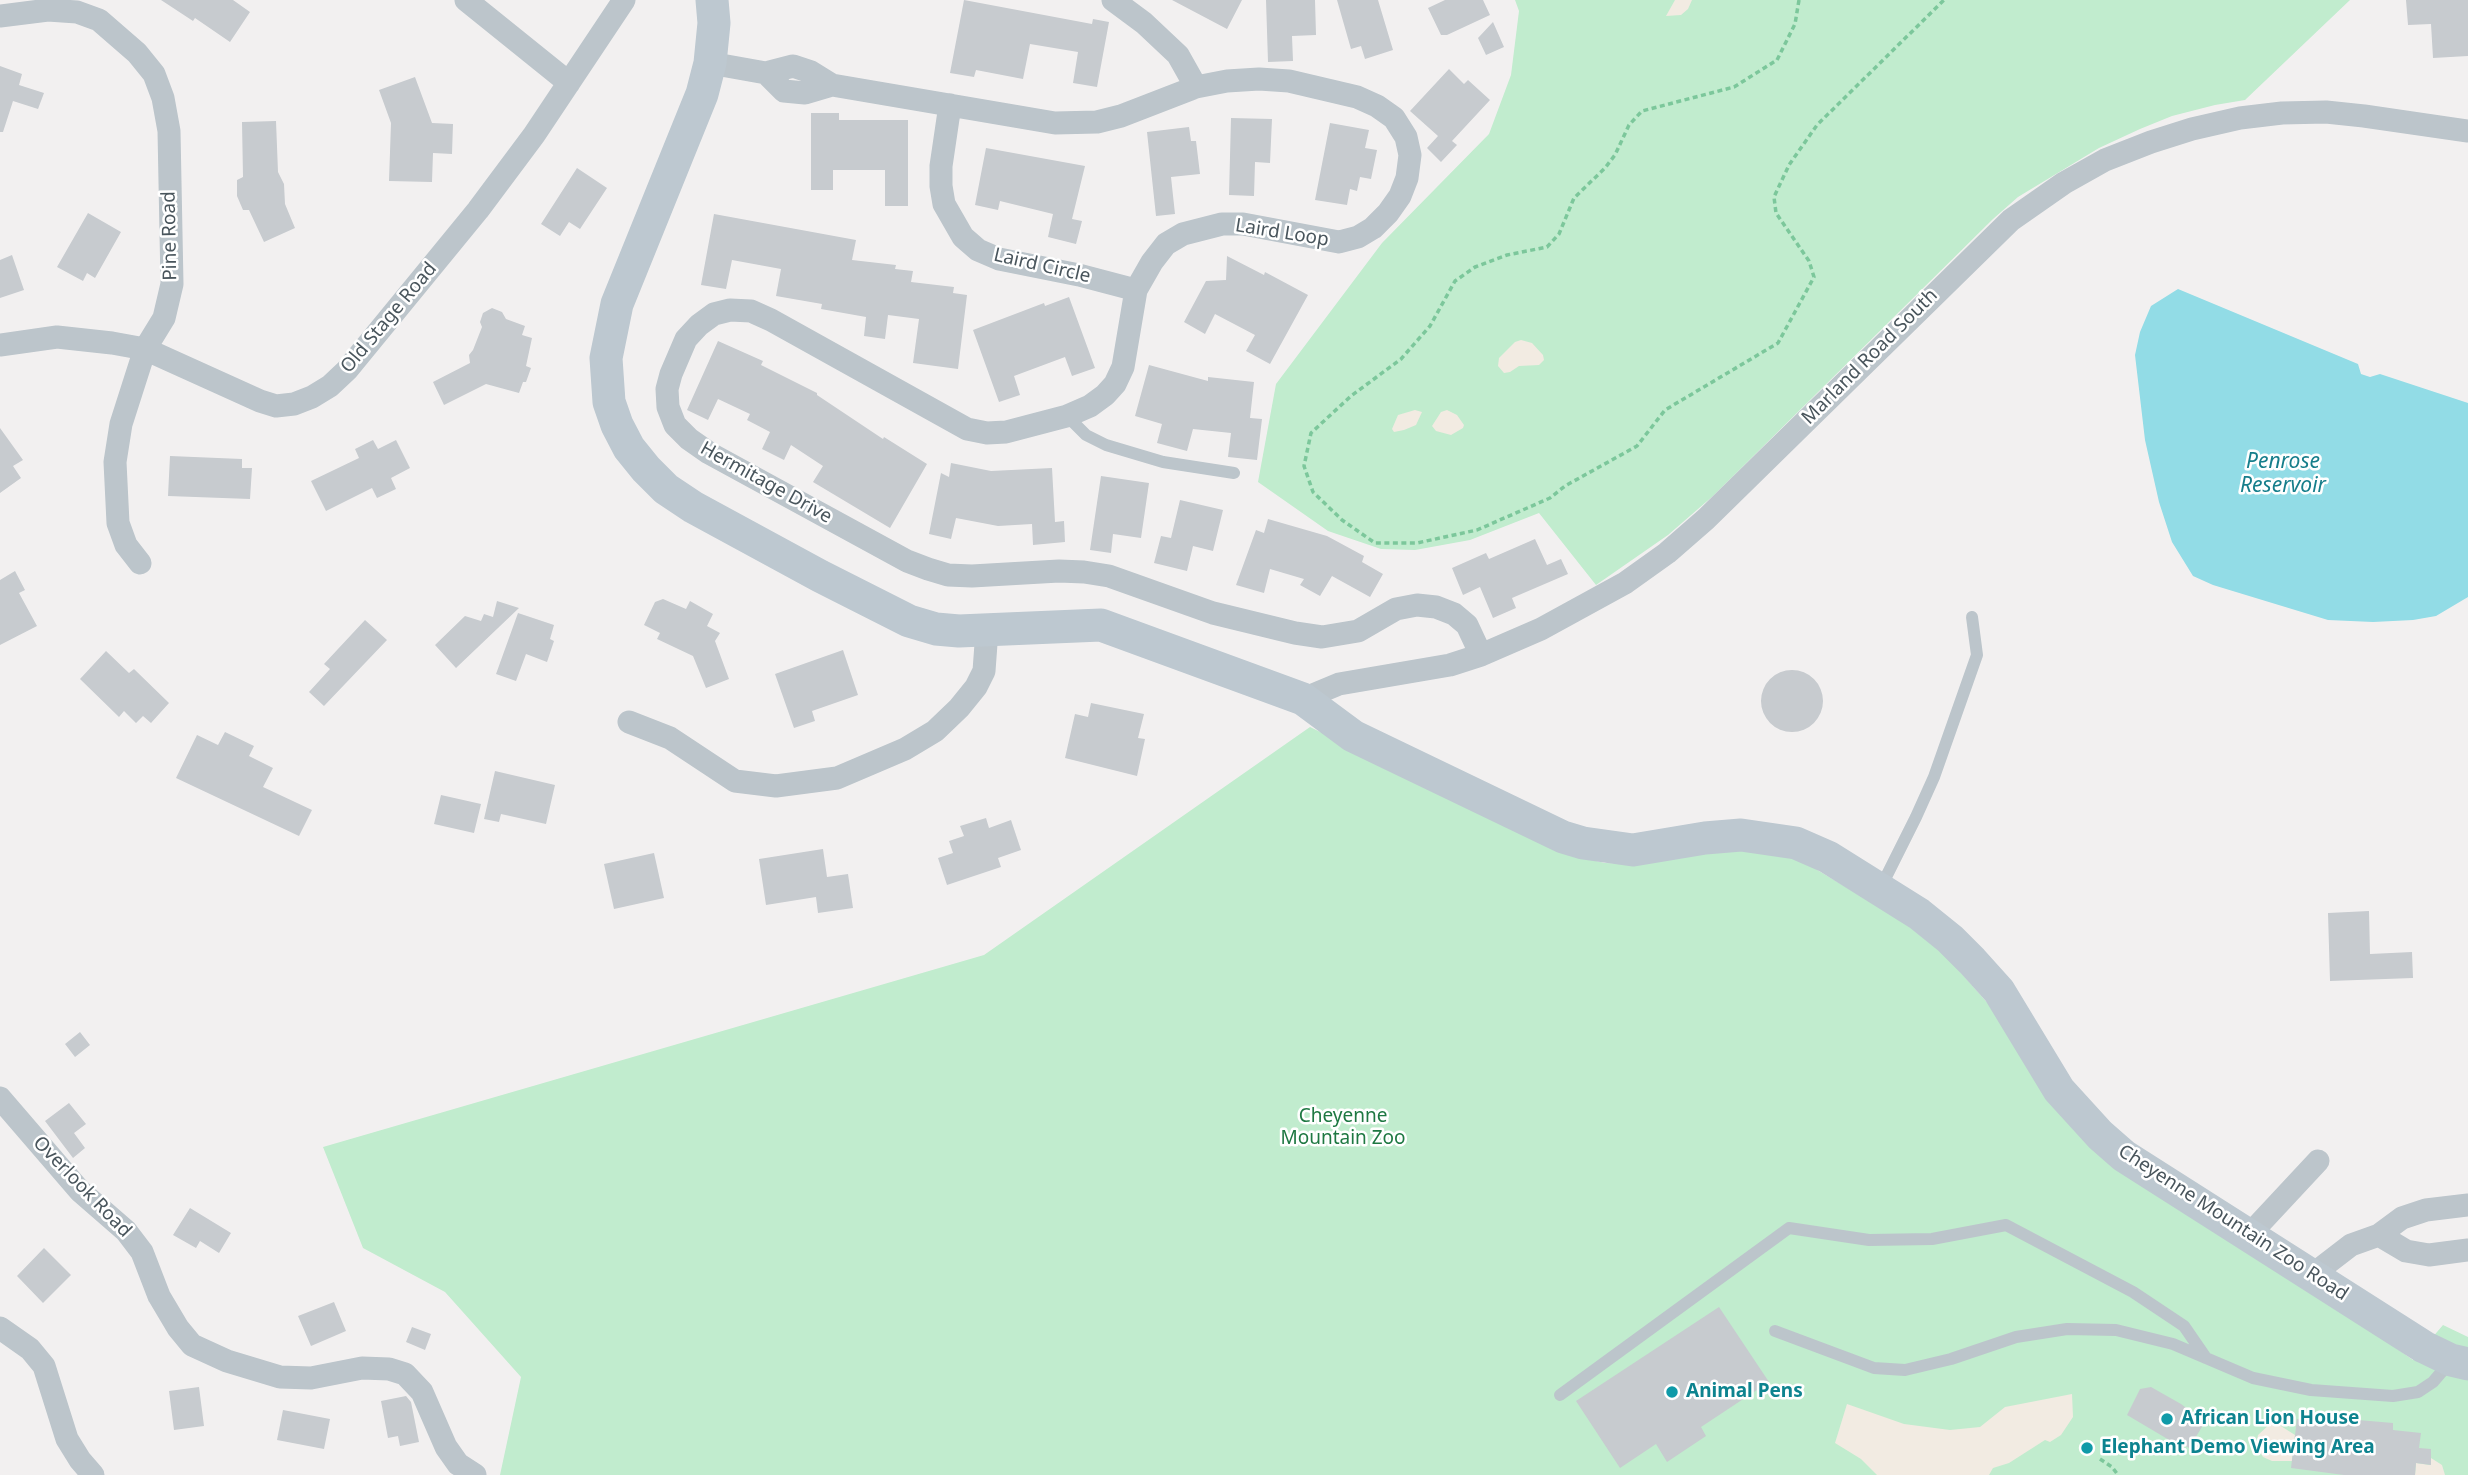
<!DOCTYPE html>
<html>
<head>
<meta charset="utf-8">
<style>
	body { margin:0 }
	canvas { display:block; background:#f2f0f0 }
</style>
</head>
<body>
<canvas width="2468" height="1475"></canvas>
<script>
const ctx = document.querySelector('canvas').getContext('2d');
ctx.lineJoin = 'round';
function fill(path, color) { ctx.fillStyle = color; ctx.fill(path, 'evenodd'); }
const poly = rows => new Path2D(rows.map(r => 'M' + r).join(''));
function trace(path, color, width, dash) { ctx.strokeStyle = color; ctx.lineWidth = width; ctx.lineCap = dash ? 'butt' : 'round'; ctx.setLineDash(dash || []); ctx.stroke(path); }
function label(font, color, halo, rows, align = 'center') {
  ctx.font = font + ' "Noto Sans",sans-serif'; ctx.lineWidth = 5; ctx.setLineDash([]); ctx.textBaseline = 'middle'; ctx.strokeStyle = halo; ctx.fillStyle = color; for (const [text, x, y, turn = 0] of rows) {
    ctx.save(); ctx.translate(x, y); ctx.rotate((+turn || 0) * Math.PI / 180); ctx.textAlign = isNaN(turn) ? turn : align; if (halo) ctx.strokeText(text, 0, 0); ctx.fillText(text, 0, 0); ctx.restore();
  }
}
fill(poly([
	[1515,0,2350,0,2245,100,2215,105,2172,116,2140,129,2099,148,2018,197,1993,219,1713,496,1668,535,1596,585,1539,513,1470,540,1415,550,1381,549,1328,531,1258,482,1276,384,1382,243,1489,134,1511,75,1519,11],
	[1310,727,1578,857,1605,863,1635,864,1717,849,1752,850,1799,859,1904,922,1940,949,2006,1024,2041,1084,2318,1293,2413,1360,2443,1325,2468,1337,2468,1475,500,1475,521,1377,445,1292,363,1248,323,1147,984,955]
]), '#c1ecce');
fill(poly([
	[1675,0,1692,0,1688,9,1681,15,1666,16],
	[1521,340,1532,343,1543,355,1544,360,1539,365,1519,366,1510,372,1504,373,1498,366,1499,358,1515,342],
	[1415,410,1422,412,1416,425,1404,430,1394,432,1392,429,1398,415],
	[1447,410,1457,415,1464,425,1463,428,1451,435,1436,431,1432,426,1441,412],
	[2072,1394,2073,1417,2061,1435,2050,1442,2045,1440,2009,1463,1993,1468,1989,1475,1877,1475,1861,1459,1835,1443,1847,1404,1904,1424,1950,1430,1980,1427,2005,1407],
	[2273,1421,2295,1435,2292,1461,2272,1461,2263,1457,2256,1446,2258,1435],
	[2431,1458,2442,1465,2445,1475,2415,1475,2416,1463,2430,1465]
]), '#f2ebe2');
fill(poly([
	[2178,289,2358,364,2361,374,2370,377,2380,374,2468,403,2468,597,2436,616,2413,620,2373,622,2328,620,2213,585,2193,576,2172,542,2159,502,2145,440,2135,355,2140,332,2151,306]
]), '#92dce6');
fill(poly([
	[161,0,233,0,250,12,230,42,195,18,193,21],
	[964,0,1092,24,1093,19,1109,22,1097,87,1073,83,1078,52,1030,44,1023,79,976,70,974,77,950,73],
	[1172,0,1242,0,1227,29],
	[1266,0,1315,0,1316,35,1292,36,1293,61,1268,62],
	[1337,0,1378,0,1393,50,1365,59,1361,46,1351,49],
	[1445,0,1483,0,1490,15,1447,35,1441,35,1428,8],
	[2406,0,2468,0,2468,56,2433,58,2431,24,2408,25],
	[1493,22,1504,47,1486,55,1478,38],
	[0,66,22,74,19,85,44,93,38,109,13,101,3,132,0,132],
	[1449,69,1464,84,1468,80,1490,100,1452,141,1457,145,1441,162,1427,148,1438,136,1410,111],
	[415,77,432,123,453,124,452,154,433,153,432,182,389,181,391,123,379,90],
	[811,113,839,113,839,120,908,120,908,206,885,206,885,170,833,170,833,190,811,190],
	[1231,118,1272,119,1270,163,1255,162,1254,196,1229,195],
	[276,121,278,172,284,184,285,204,295,228,264,242,249,210,243,210,237,196,237,180,243,177,242,122],
	[1330,123,1369,130,1365,148,1377,150,1371,179,1360,177,1357,191,1350,189,1347,205,1315,200],
	[1189,127,1191,141,1196,141,1200,174,1171,177,1175,214,1156,216,1147,132],
	[986,148,1085,166,1072,219,1082,221,1076,244,1048,237,1053,214,1000,201,998,210,975,205],
	[577,168,607,188,580,229,569,222,560,236,541,224],
	[88,213,121,232,95,278,87,273,83,281,57,267],
	[714,214,856,240,852,260,896,265,895,269,913,271,911,282,954,287,953,293,967,295,958,369,913,363,919,319,888,315,885,339,864,336,866,317,821,309,822,304,776,296,781,269,732,260,726,289,701,285],
	[12,255,24,290,0,298,0,260],
	[1227,256,1264,275,1265,272,1308,295,1270,364,1246,351,1255,335,1215,314,1205,334,1184,322,1206,281,1226,280],
	[1069,297,1095,368,1072,376,1065,357,1014,376,1020,395,999,402,973,330,1044,303,1045,306],
	[492,308,502,312,506,319,525,326,522,335,532,338,526,366,531,368,526,382,523,382,519,393,486,384,444,405,433,382,470,363,469,355,473,350,482,327,480,322,483,313],
	[718,341,763,361,761,365,817,393,817,395,883,439,884,437,927,464,890,528,813,482,823,466,791,445,784,460,762,449,770,432,747,420,750,414,718,399,708,420,687,410],
	[1149,365,1208,381,1208,377,1254,382,1250,418,1262,419,1257,460,1228,457,1231,433,1193,429,1187,451,1157,443,1162,424,1135,416],
	[0,428,23,460,13,466,21,478,0,493],
	[373,440,378,449,396,440,410,468,391,478,396,489,377,498,372,488,326,511,311,481,359,458,355,449],
	[170,456,242,459,242,468,252,468,250,499,168,496],
	[951,463,991,471,1052,468,1055,522,1064,521,1065,542,1033,545,1032,524,998,526,956,518,951,539,929,534,941,473,949,477],
	[1101,476,1149,483,1141,538,1113,534,1111,553,1090,550],
	[1180,500,1223,510,1213,551,1193,546,1187,571,1154,563,1161,536,1171,538],
	[1268,519,1327,536,1364,556,1362,562,1383,574,1370,597,1332,576,1320,596,1300,585,1304,579,1270,569,1264,593,1236,585,1256,530,1264,533],
	[1535,539,1547,565,1561,559,1568,574,1512,598,1516,608,1493,618,1480,587,1463,595,1452,568,1486,553,1489,559],
	[15,571,25,590,19,593,37,626,0,645,0,580],
	[663,599,686,609,690,601,713,614,707,626,720,633,715,641,729,679,706,688,693,656,657,639,660,633,644,625,655,602],
	[497,601,519,608,456,668,435,645,465,616,481,621,484,614,493,617],
	[518,613,554,625,550,639,554,641,547,662,526,654,516,681,496,674],
	[365,620,387,640,324,706,309,692,330,669,324,664],
	[843,650,858,695,812,711,815,721,794,728,775,674],
	[106,651,129,673,134,669,169,703,151,723,143,716,136,723,124,711,119,717,80,679],
	'1761 701a31 31 0 1 1 62 0a31 31 0 1 1-62 0Z',
	[1091,703,1144,714,1138,738,1145,739,1137,776,1065,758,1075,714,1088,717],
	[225,732,254,746,249,756,273,768,263,787,312,810,299,836,176,778,197,735,218,745],
	[495,771,555,785,546,824,501,814,499,822,484,819],
	[441,795,481,804,474,833,434,824],
	[986,818,989,828,1011,820,1021,850,998,858,1001,867,947,885,938,858,953,853,949,841,964,836,960,826],
	[823,849,827,877,848,874,853,908,818,913,816,897,766,905,759,859],
	[654,853,664,898,614,909,604,864],
	[2369,911,2370,954,2412,952,2413,978,2330,981,2328,913],
	[80,1032,90,1045,75,1057,65,1044],
	[69,1103,86,1124,74,1133,85,1148,73,1158,45,1121],
	[190,1208,231,1233,219,1253,200,1241,196,1248,173,1235],
	[44,1248,71,1275,43,1303,17,1276],
	[334,1302,346,1331,311,1346,298,1316],
	[1719,1307,1769,1382,1701,1427,1706,1436,1667,1462,1656,1444,1620,1468,1576,1401],
	[412,1327,431,1334,425,1350,406,1342],
	[199,1387,204,1426,174,1430,169,1391],
	[2151,1387,2181,1404,2205,1422,2189,1448,2178,1441,2176,1444,2127,1415,2140,1389],
	[406,1396,411,1402,419,1442,400,1446,398,1436,388,1438,381,1401],
	[283,1410,330,1419,324,1449,277,1440],
	[2323,1417,2393,1423,2393,1430,2421,1433,2419,1448,2431,1449,2431,1465,2416,1463,2415,1475,2344,1475,2291,1468,2297,1419,2323,1423]
]), '#c7cbcf');
trace(poly([
	[1799,0,1795,24,1777,60,1734,87,1642,111,1629,125,1615,155,1605,168,1574,198,1559,234,1547,247,1507,255,1475,267,1455,281,1430,326,1401,359,1351,396,1311,433,1304,466,1313,492,1342,520,1375,543,1417,543,1477,530,1550,498,1565,486,1637,446,1665,410,1778,343,1814,277,1809,261,1776,213,1774,197,1789,165,1817,125,1944,0],
	[2100,1459,2112,1467,2118,1475]
]), '#7cc79b', 3.5, [5, 3.5]);
trace(poly([
	[1067,416,1086,435,1106,445,1163,462,1234,473],
	[1880,889,1916,817,1934,777,1977,655,1972,617],
	[1775,1331,1874,1368,1905,1370,1951,1359,2016,1337,2067,1329,2116,1330,2173,1344,2253,1378,2311,1390,2393,1396,2418,1392,2433,1382,2450,1362],
	[1560,1395,1789,1228,1869,1240,1932,1239,2006,1225,2133,1292,2184,1326,2206,1358]
]), '#bcc5cb', 12);
trace(poly([
	[466,0,569,83],
	[1113,0,1144,23,1178,55,1196,87],
	[0,16,48,10,77,12,99,20,137,53,154,74,163,98,169,131,172,284,164,318,145,349,121,424,115,462,118,523,126,545,140,563],
	[710,63,766,73,793,66,811,72,832,85,1055,123,1097,122,1121,116,1196,87,1227,81,1259,79,1289,81,1357,97,1377,106,1394,118,1406,137,1410,155,1407,178,1400,196,1388,213,1373,228,1358,237,1339,242,1243,224,1222,224,1183,234,1166,244,1152,262,1136,290,1123,367,1115,384,1105,395,1090,406,1067,416,1006,432,987,433,967,429,771,320,751,311,730,310,714,314,699,325,686,339,671,374,667,389,668,407,675,425,689,439,709,453,907,561,928,569,948,575,972,576,1059,571,1084,572,1109,576,1213,613,1295,633,1322,637,1358,631,1396,609,1417,605,1436,607,1454,614,1467,625,1481,655],
	[766,73,784,91,805,93,832,85],
	[950,105,941,166,941,186,944,204,963,237,978,250,999,259,1079,275,1136,290],
	[0,345,57,337,112,343,145,349,260,401,276,406,294,404,312,397,330,386,347,370,478,210,534,135,624,0],
	[1303,699,1339,684,1450,665,1481,655,1541,629,1625,583,1667,553,1706,519,2011,220,2064,183,2105,160,2151,142,2192,129,2240,118,2282,113,2326,112,2364,116,2468,131],
	[629,722,670,738,735,781,776,786,837,778,905,749,935,731,959,708,976,687,984,671,987,630],
	[0,1098,80,1191,126,1231,142,1252,159,1296,178,1328,192,1345,227,1361,280,1377,311,1378,362,1368,389,1369,405,1374,422,1392,446,1447,458,1464,475,1475],
	[2249,1235,2318,1161],
	[2379,1235,2406,1251,2429,1255,2468,1250],
	[2312,1275,2351,1245,2379,1235,2402,1218,2426,1210,2468,1205],
	[0,1328,30,1349,44,1366,67,1439,80,1460,93,1475]
]), '#bcc5cb', 23);
trace(poly([
	[712,0,714,23,710,63,702,94,617,304,606,358,609,402,617,425,629,448,646,469,666,489,693,507,820,576,909,621,936,629,959,631,1101,625,1303,699,1353,736,1563,837,1583,843,1633,850,1705,838,1741,835,1796,843,1828,857,1919,914,1950,939,1972,961,1999,991,2059,1090,2100,1135,2124,1156,2424,1347,2451,1360,2468,1364]
]), '#bdc8d0', 33);
for (const [x, y, r, color] of [
	[1672,1392,7,"#0f9aa8"],
	[2167,1419,7,"#0f9aa8"],
	[2087,1448,7,"#0f9aa8"]
]) { const dot = new Path2D(); dot.arc(x, y, r, 0, 2 * Math.PI); ctx.fillStyle = color; ctx.fill(dot); trace(dot, '#fff', 2.5); }
label('19px', '#49555c', '#fff', [
	["Laird Loop",1282,233,9],
	["Pine Road",170,236,-91],
	["Laird Circle",1042,266,13],
	["Old Stage Road",389,318,-50],
	["Marland Road South",1870,357,-45],
	["Hermitage Drive",766,483,29],
	["Overlook Road",82,1187,46],
	["Cheyenne Mountain Zoo Road",2233,1223,33]
]);
label('19px', '#1e7842', '#fff', [
	["Cheyenne",1343,1117],
	["Mountain Zoo",1343,1139]
]);
label('bold 19px', '#0d838f', '#fff', [
	["Animal Pens",1686,1392],
	["African Lion House",2181,1419],
	["Elephant Demo Viewing Area",2101,1448]
], 'left');
label('italic 21px', '#167e8b', '#fff', [
	["Penrose",2283,462],
	["Reservoir",2283,486]
]);
</script>
</body>
</html>
